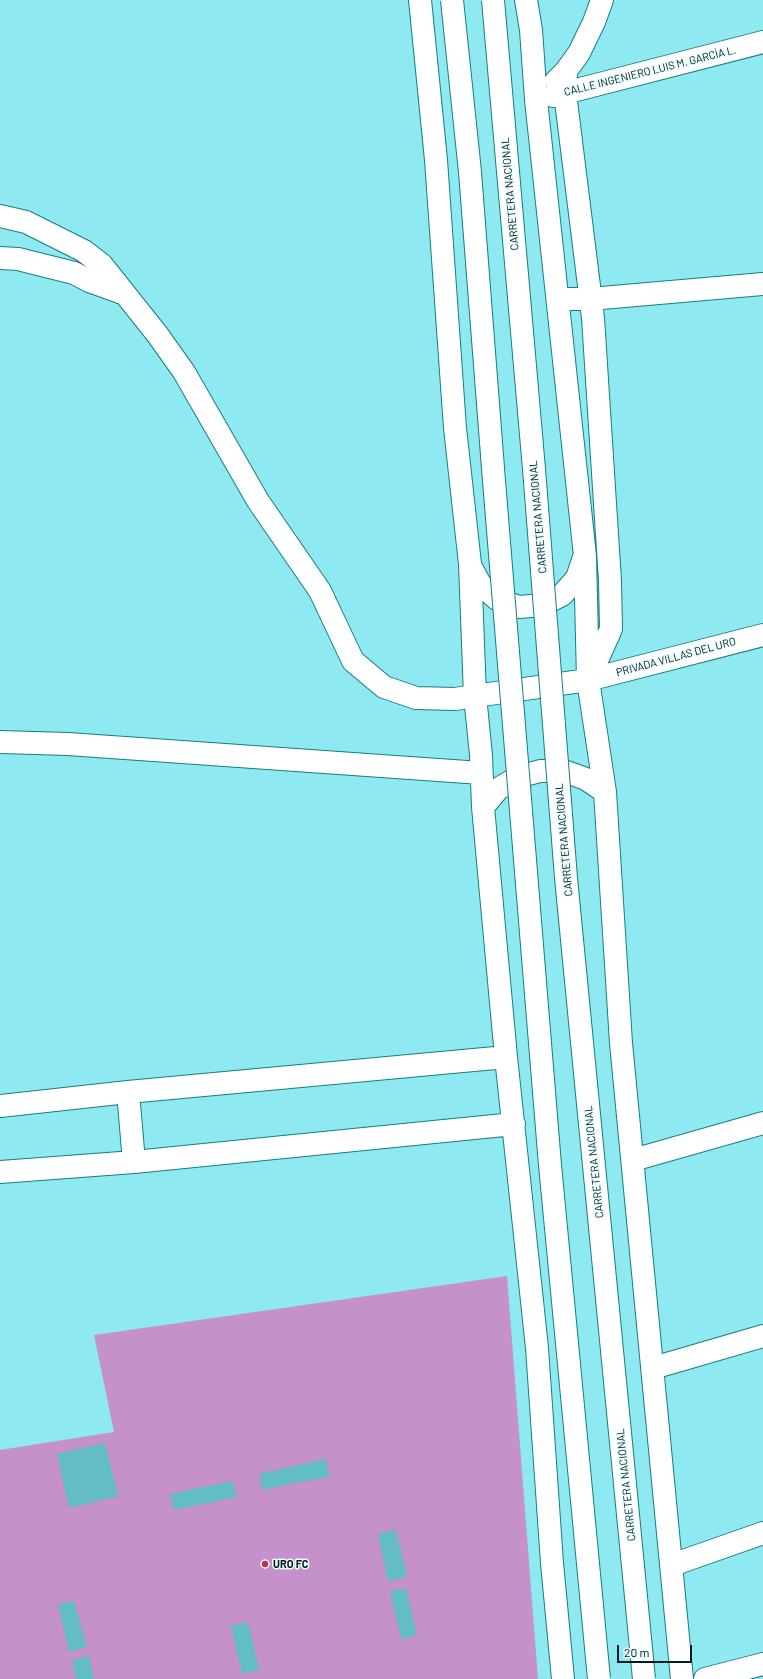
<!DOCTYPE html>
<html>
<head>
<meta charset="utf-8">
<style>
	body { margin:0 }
	#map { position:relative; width:763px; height:1679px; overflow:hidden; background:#8fe9f1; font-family:Barlow,sans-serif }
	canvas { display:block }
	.scale { position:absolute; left:617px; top:1645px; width:75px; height:18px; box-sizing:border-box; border:2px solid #011d1f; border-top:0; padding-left:5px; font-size:12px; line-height:14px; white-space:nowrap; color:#011d1f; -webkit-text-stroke:3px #ecfdfe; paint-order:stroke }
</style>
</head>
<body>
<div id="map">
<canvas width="763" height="1679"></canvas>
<div class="scale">20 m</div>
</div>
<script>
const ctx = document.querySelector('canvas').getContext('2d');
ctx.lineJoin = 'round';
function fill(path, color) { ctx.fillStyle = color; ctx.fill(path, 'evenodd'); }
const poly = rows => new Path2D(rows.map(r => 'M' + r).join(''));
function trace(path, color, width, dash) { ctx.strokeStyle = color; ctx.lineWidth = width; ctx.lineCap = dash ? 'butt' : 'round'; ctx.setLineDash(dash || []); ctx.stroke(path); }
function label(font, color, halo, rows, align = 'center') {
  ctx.font = font + ' Barlow,sans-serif'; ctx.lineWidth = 3; ctx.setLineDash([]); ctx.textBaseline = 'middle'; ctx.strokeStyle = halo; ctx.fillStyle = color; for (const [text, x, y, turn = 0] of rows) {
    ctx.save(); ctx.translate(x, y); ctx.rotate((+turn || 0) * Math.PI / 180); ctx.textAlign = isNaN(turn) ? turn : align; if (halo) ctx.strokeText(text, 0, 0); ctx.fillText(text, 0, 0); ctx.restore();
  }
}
fill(poly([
	[507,1276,538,1679,0,1679,0,1450,114,1432,94,1335]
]), '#c491cb');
fill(poly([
	[105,1443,118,1496,69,1508,57,1454],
	[325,1459,330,1476,262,1490,259,1474],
	[232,1481,237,1497,174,1510,170,1494],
	[396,1530,407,1577,388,1581,378,1534],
	[406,1588,417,1635,401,1639,390,1591],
	[74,1601,87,1647,69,1652,58,1604],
	[248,1622,259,1670,242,1674,231,1626],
	[89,1656,94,1679,76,1679,72,1660]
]), '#63bdc4');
const minor = poly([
	[420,0,436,160,455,428,470,564,475,696,481,755,483,807,506,1057,537,1348,552,1563,563,1679],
	[526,0,531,30,536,100,585,556,588,680,605,792,621,1043,682,1679],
	[566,71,565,93,593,318,610,581,611,629,590,676],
	[556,81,566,71,579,53,594,22,602,0],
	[553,96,763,42],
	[0,216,26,222,84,251,102,265,157,334,184,372,258,501,320,591,353,661,384,687,416,698,455,699,475,696,588,680,763,635],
	[0,258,18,259,74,273,89,281,125,294],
	[558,299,590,299,763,284],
	[470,565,480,584,497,599,519,607,542,605,562,595,577,578,583,560],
	[0,742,68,744,481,773],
	[483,807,498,789,518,777,540,771,564,771,586,779,605,792],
	[128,1092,134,1162],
	[0,1106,128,1092,506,1057],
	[633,1160,763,1123],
	[0,1172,134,1162,514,1124],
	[653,1368,763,1336],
	[672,1565,763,1533],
	[705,1679,763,1664]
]);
trace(minor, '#167d84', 24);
trace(minor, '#fff', 22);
const highwayBridge = poly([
	[452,0,470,172,494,481,550,1165,599,1679],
	[493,0,534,469,566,878,644,1679]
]);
trace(highwayBridge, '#167d84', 24, []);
trace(highwayBridge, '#fff', 22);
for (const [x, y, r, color] of [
	[265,1564,4,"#c2323c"]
]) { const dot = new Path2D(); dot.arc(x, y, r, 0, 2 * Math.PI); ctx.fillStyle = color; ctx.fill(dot); trace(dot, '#ecfdfe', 1.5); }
label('11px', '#011d1f', '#ecfdfe', [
	["CALLE INGENIERO LUIS M. GARCÍA L.",650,71,-14],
	["CARRETERA NACIONAL",510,194,-95],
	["CARRETERA NACIONAL",538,517,-95],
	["PRIVADA VILLAS DEL URO",676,657,-15],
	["CARRETERA NACIONAL",564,840,-95],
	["CARRETERA NACIONAL",594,1162,-96],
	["CARRETERA NACIONAL",626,1485,-96]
]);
label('bold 11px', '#011d1f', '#ecfdfe', [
	["URO FC",273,1564]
], 'left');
</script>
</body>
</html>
